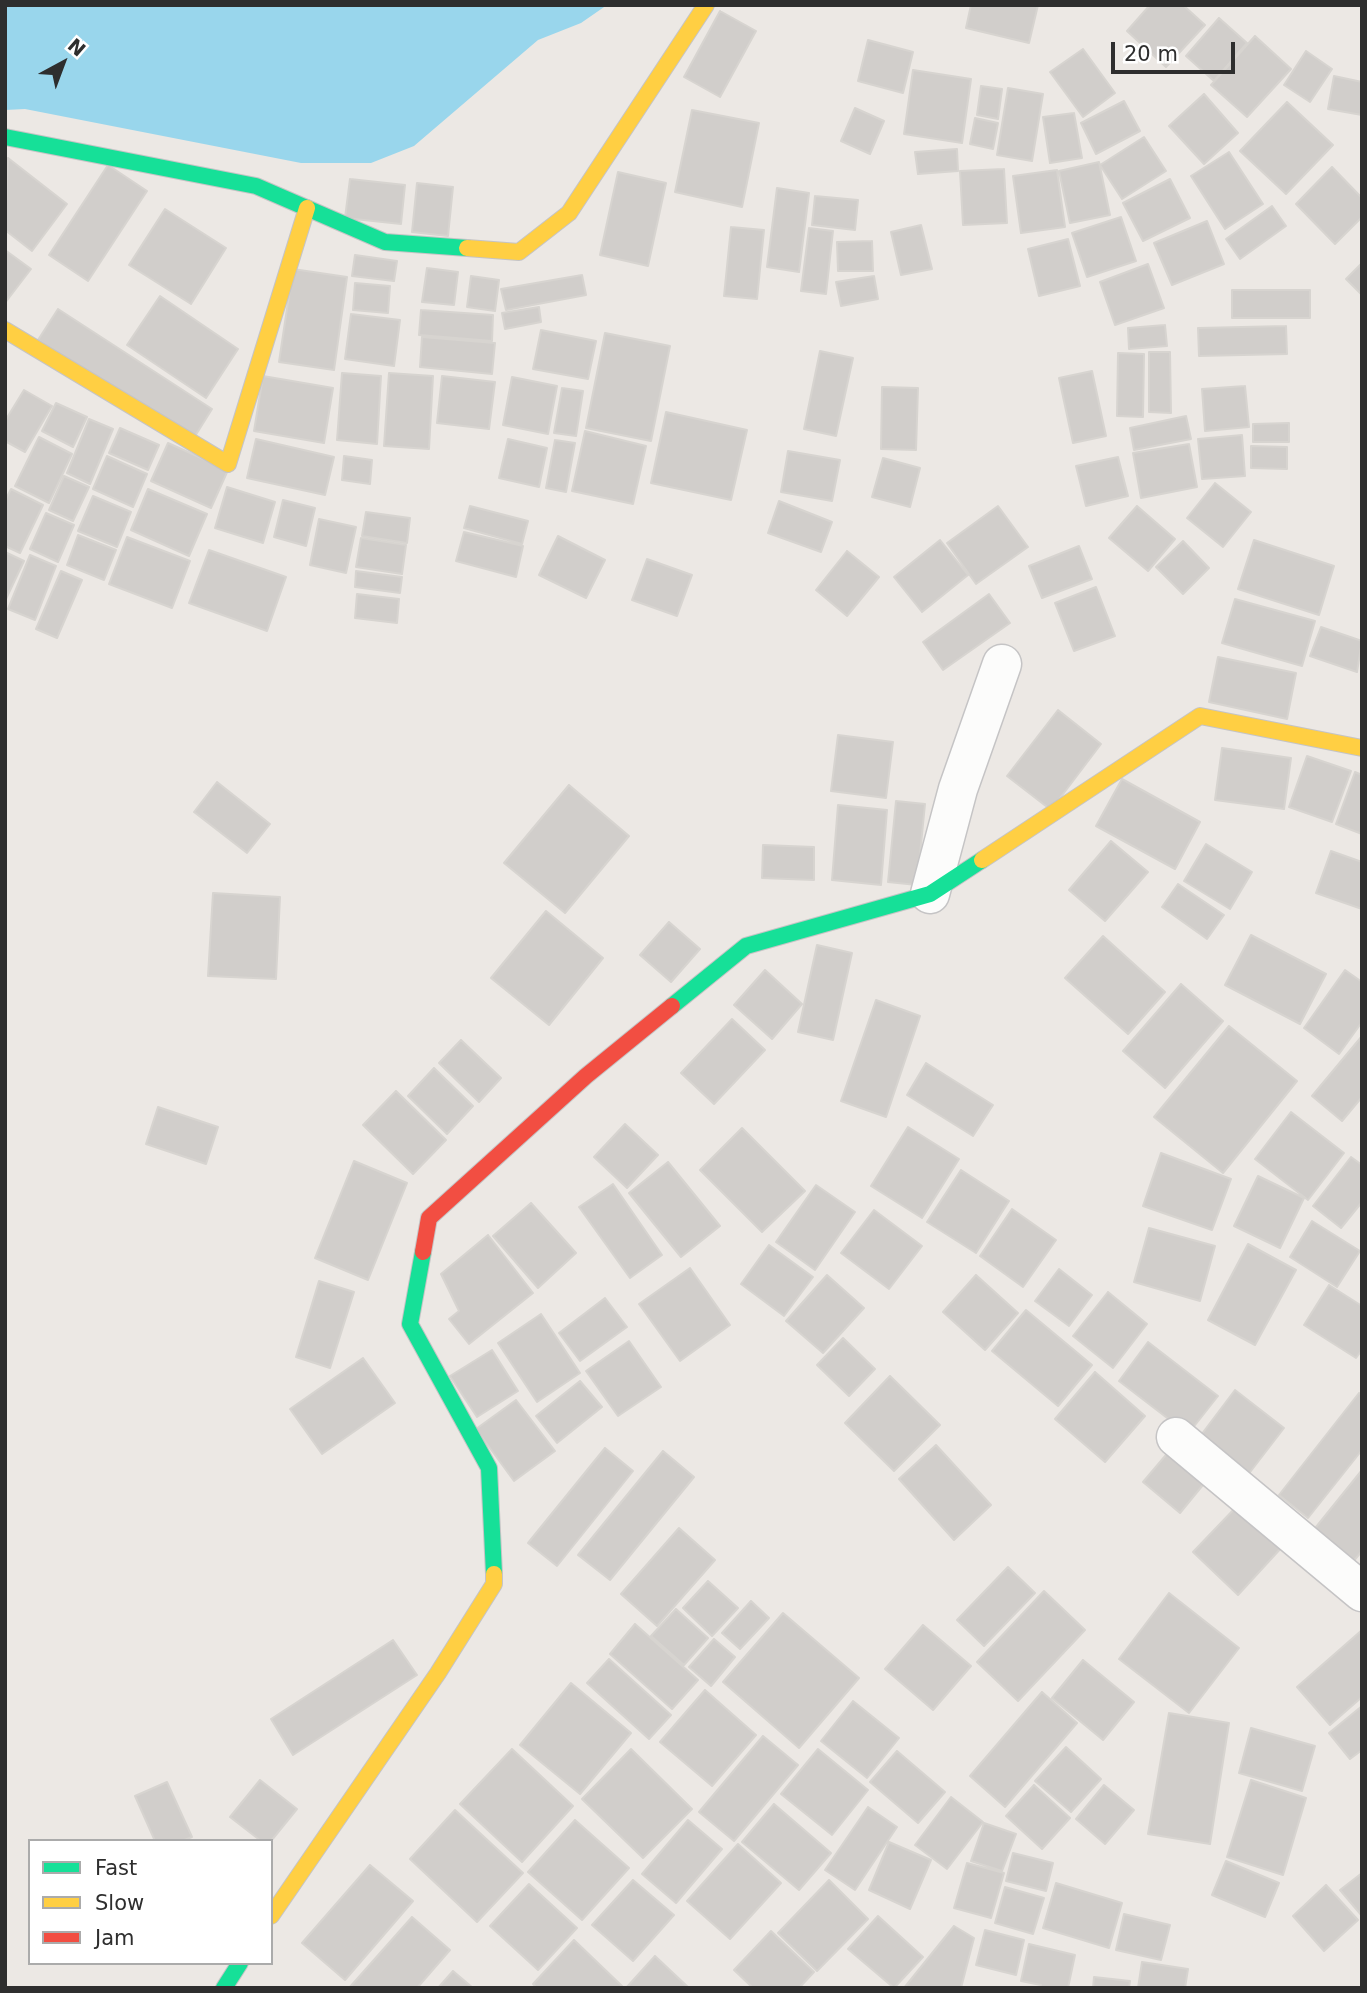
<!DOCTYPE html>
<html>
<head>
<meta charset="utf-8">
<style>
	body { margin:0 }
	#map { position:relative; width:1367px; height:1993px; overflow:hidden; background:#ece8e4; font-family:"DejaVu Sans",sans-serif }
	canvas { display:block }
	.frame { position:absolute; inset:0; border:7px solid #2e2e2e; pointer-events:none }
	.legend { position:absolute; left:28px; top:1839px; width:245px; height:126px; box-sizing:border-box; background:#fff; border:2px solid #ababab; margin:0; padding:9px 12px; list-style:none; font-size:21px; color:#2e2e2e }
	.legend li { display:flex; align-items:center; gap:14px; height:35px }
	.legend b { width:35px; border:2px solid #ababab }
	.north { position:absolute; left:28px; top:28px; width:70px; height:70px; -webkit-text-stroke:5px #fff; paint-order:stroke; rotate:41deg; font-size:19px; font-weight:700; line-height:28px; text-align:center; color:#2e2e2e }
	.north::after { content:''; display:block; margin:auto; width:24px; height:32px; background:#2e2e2e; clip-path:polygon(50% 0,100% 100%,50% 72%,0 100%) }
	.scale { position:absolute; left:1111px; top:42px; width:124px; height:32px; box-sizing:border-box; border:4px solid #2e2e2e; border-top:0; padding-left:9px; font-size:21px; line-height:24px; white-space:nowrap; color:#2e2e2e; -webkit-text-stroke:5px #fff; paint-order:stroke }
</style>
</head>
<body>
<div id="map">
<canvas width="1367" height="1993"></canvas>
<div class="frame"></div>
<ul class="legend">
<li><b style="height:9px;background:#16e098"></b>Fast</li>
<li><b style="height:9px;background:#ffcf43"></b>Slow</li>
<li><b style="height:9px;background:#f24e42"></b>Jam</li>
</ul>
<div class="north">N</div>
<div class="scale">20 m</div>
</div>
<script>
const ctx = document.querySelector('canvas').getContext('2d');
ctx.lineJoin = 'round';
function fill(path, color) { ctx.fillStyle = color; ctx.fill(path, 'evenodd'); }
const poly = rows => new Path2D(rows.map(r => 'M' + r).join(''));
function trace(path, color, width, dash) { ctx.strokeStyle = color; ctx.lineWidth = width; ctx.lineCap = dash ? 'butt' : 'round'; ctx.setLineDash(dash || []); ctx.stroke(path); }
fill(poly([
	[5,5,607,5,581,23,538,40,414,146,371,163,301,163,25,109,5,110]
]), '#99d6ec');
const building = poly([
	[971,5,1038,5,1029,43,966,28,971,5],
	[1150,5,1183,5,1205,25,1166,67,1127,31,1150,5],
	[720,11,756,31,720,97,684,77,720,11],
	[1219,18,1247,43,1214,81,1186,56,1219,18],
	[1255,36,1291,69,1247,117,1211,85,1255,36],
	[868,40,913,52,903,93,858,81,868,40],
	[1083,49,1115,93,1083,117,1050,72,1083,49],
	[1306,51,1332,69,1310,102,1284,85,1306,51],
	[913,70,971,79,962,143,904,134,913,70],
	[1334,76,1362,82,1362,115,1328,109,1334,76],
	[981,86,1002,89,998,119,977,115,981,86],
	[1008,88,1043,94,1032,161,997,155,1008,88],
	[1204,94,1238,133,1204,164,1169,126,1204,94],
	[1124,101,1140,131,1096,154,1081,123,1124,101],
	[1287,102,1333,145,1286,194,1240,151,1287,102],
	[855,108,884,121,870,154,841,141,855,108],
	[692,110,759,123,742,207,675,192,692,110],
	[1074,113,1082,158,1050,163,1043,117,1074,113],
	[975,118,998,123,993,149,970,144,975,118],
	[1144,137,1166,171,1122,199,1100,165,1144,137],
	[957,149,958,171,918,174,915,152,957,149],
	[1229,152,1263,204,1225,229,1191,176,1229,152],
	[8,158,67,204,32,251,5,230,8,158],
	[1099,162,1110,215,1070,223,1059,171,1099,162],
	[108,165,147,191,88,281,49,255,108,165],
	[1332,167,1362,198,1362,217,1335,244,1296,204,1332,167],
	[1004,169,1007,223,963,225,960,171,1004,169],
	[1057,170,1065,227,1021,233,1013,176,1057,170],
	[618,172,666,183,648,266,600,255,618,172],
	[350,179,405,185,401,224,345,218,350,179],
	[1170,179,1190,218,1143,241,1123,203,1170,179],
	[417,183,453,187,448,236,412,232,417,183],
	[777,188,809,193,799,272,767,267,777,188],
	[815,196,858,200,855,230,812,225,815,196],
	[1272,206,1286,226,1240,259,1226,239,1272,206],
	[165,209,226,248,191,304,129,265,165,209],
	[1121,217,1136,261,1087,277,1072,233,1121,217],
	[1207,221,1224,264,1172,285,1154,243,1207,221],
	[921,225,932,269,901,275,891,232,921,225],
	[731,227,764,230,757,299,724,296,731,227],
	[809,228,833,231,826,294,801,291,809,228],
	[1068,239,1080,286,1039,296,1028,249,1068,239],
	[872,241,873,271,838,271,837,242,872,241],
	[5,250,31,269,5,303,5,250],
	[355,255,397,261,394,281,352,276,355,255],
	[1362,263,1362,295,1346,279,1362,263],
	[1148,264,1164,308,1115,325,1100,282,1148,264],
	[427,268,458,272,454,305,422,302,427,268],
	[293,269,347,277,334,370,279,362,293,269],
	[582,275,586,295,506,310,501,289,582,275],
	[471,276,499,280,495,311,467,307,471,276],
	[874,276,878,299,841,306,836,282,874,276],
	[355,283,390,286,388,313,353,310,355,283],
	[1232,290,1310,290,1310,318,1232,318,1232,290],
	[160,296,238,349,206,398,127,345,160,296],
	[539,307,541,322,505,329,502,313,539,307],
	[58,309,212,409,192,441,38,340,58,309],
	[421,310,493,315,492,341,419,335,421,310],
	[351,314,400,320,394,366,345,359,351,314],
	[1165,325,1167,346,1129,349,1128,328,1165,325],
	[1286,326,1287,354,1199,356,1198,328,1286,326],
	[541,330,596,341,588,379,533,369,541,330],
	[605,333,670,346,651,441,586,428,605,333],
	[422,337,495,343,492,374,420,367,422,337],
	[820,351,853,358,836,436,804,429,820,351],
	[1149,352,1170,352,1171,413,1149,412,1149,352],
	[1118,353,1144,354,1143,417,1117,416,1118,353],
	[1092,371,1106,436,1073,443,1059,378,1092,371],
	[342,373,381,376,377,444,337,440,342,373],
	[389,373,433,376,429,449,384,446,389,373],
	[263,376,333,388,324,443,254,431,263,376],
	[442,376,495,382,489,429,437,423,442,376],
	[512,377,557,386,548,434,503,425,512,377],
	[1245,386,1249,427,1205,431,1202,389,1245,386],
	[882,387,918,388,916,450,881,449,882,387],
	[562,388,583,391,576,436,554,433,562,388],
	[24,390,52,406,25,452,5,441,5,421,24,390],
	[56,403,87,417,73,447,42,431,56,403],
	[666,412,747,430,731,500,651,483,666,412],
	[1186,416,1191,439,1134,450,1130,428,1186,416],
	[89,419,113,429,90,484,67,473,89,419],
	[1289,423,1289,442,1253,442,1253,424,1289,423],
	[120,428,159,445,148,470,109,453,120,428],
	[585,431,646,446,633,504,572,491,585,431],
	[1242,435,1245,476,1202,479,1198,439,1242,435],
	[39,437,72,454,49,503,15,486,39,437],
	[256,439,334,457,325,495,247,478,256,439],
	[508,439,547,448,539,487,499,478,508,439],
	[555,440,575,443,566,492,546,488,555,440],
	[168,443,228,470,211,508,151,481,168,443],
	[1189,444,1197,487,1141,498,1133,453,1189,444],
	[1251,446,1287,447,1287,469,1251,468,1251,446],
	[788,451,840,460,832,501,781,492,788,451],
	[107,456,147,474,133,507,93,489,107,456],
	[344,456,372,460,370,484,342,480,344,456],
	[1118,457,1128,496,1086,506,1076,466,1118,457],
	[883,458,920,468,910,507,872,497,883,458],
	[64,476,89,487,73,521,49,510,64,476],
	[1215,483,1251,512,1223,547,1187,518,1215,483],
	[227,487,275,502,263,543,215,528,227,487],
	[11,489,43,505,20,553,5,546,5,501,11,489],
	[148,489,207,514,189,556,131,530,148,489],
	[93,496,131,512,117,547,78,531,93,496],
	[283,500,315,508,306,546,274,537,283,500],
	[779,501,832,522,821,552,768,533,779,501],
	[470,506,528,521,522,544,464,528,470,506],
	[998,506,1028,547,976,584,947,543,998,506],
	[1137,506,1175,539,1148,571,1109,538,1137,506],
	[366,512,410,518,407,543,362,536,366,512],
	[46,513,74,525,58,562,30,549,46,513],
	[319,519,356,527,346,573,310,565,319,519],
	[464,532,523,546,516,577,456,561,464,532],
	[78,535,116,550,104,580,67,565,78,535],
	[558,536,605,560,586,598,539,575,558,536],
	[127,537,190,561,172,608,109,584,127,537],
	[361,538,406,545,402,574,356,567,361,538],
	[940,540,968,575,922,612,894,577,940,540],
	[1254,540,1334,566,1319,615,1238,589,1254,540],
	[1183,541,1209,568,1183,594,1156,567,1183,541],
	[1079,546,1092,579,1042,598,1029,566,1079,546],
	[209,550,286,577,267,631,189,603,209,550],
	[847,551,879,577,847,616,816,590,847,551],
	[5,552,24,561,5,601,5,552],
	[30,555,56,566,35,620,8,609,30,555],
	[647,559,692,575,677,616,632,600,647,559],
	[61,571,82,580,57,638,36,629,61,571],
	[356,571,402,577,400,593,355,587,356,571],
	[1096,587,1115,636,1074,651,1055,603,1096,587],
	[357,594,399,599,397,623,355,618,357,594],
	[989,594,1010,623,943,670,923,642,989,594],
	[1235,599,1315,621,1302,666,1222,643,1235,599],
	[1321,627,1362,641,1357,672,1310,656,1321,627],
	[1218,657,1296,673,1287,719,1209,702,1218,657],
	[1058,710,1101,744,1051,810,1007,776,1058,710],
	[838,735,893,742,886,798,831,791,838,735],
	[1222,748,1291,758,1284,809,1215,800,1222,748],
	[1307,756,1351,771,1332,822,1289,807,1307,756],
	[1355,772,1362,775,1362,834,1336,824,1355,772],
	[1122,779,1200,822,1175,869,1096,826,1122,779],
	[217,782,270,824,247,853,194,812,217,782],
	[569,785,629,836,565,913,504,863,569,785],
	[896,801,925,804,917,885,888,882,896,801],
	[838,805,887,810,881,885,832,880,838,805],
	[1111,841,1148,872,1105,921,1069,890,1111,841],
	[1206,844,1252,872,1230,909,1184,881,1206,844],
	[763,845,814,847,814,880,762,878,763,845],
	[1331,851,1362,862,1362,909,1316,893,1331,851],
	[1178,884,1224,915,1207,939,1162,907,1178,884],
	[213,893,280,897,276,979,208,976,213,893],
	[546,911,603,958,549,1025,491,978,546,911],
	[669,922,700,949,671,982,640,955,669,922],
	[1251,935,1326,974,1300,1024,1225,985,1251,935],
	[1103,936,1165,992,1128,1034,1065,978,1103,936],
	[817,945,852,953,833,1040,798,1032,817,945],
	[765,970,802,1004,772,1039,734,1005,765,970],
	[1345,970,1362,982,1362,1022,1339,1054,1304,1028,1345,970],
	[1181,984,1223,1021,1165,1088,1123,1051,1181,984],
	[876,1000,920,1016,886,1117,841,1101,876,1000],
	[732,1019,765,1050,714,1104,681,1073,732,1019],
	[1229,1026,1297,1081,1223,1173,1154,1117,1229,1026],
	[1362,1036,1362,1097,1342,1121,1312,1096,1362,1036],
	[461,1040,501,1078,479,1102,439,1063,461,1040],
	[926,1063,993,1105,973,1136,907,1095,926,1063],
	[434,1068,473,1106,447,1134,408,1096,434,1068],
	[396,1091,446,1140,413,1174,363,1125,396,1091],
	[158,1107,218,1127,206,1164,146,1144,158,1107],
	[1291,1112,1344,1153,1308,1200,1255,1159,1291,1112],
	[625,1124,658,1155,627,1188,594,1157,625,1124],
	[908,1127,959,1159,922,1218,871,1186,908,1127],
	[742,1128,805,1191,762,1232,700,1170,742,1128],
	[1161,1153,1231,1179,1212,1230,1143,1206,1161,1153],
	[1351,1157,1362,1165,1362,1202,1341,1228,1313,1206,1351,1157],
	[354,1161,407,1183,368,1280,315,1258,354,1161],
	[668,1162,720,1226,681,1257,629,1193,668,1162],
	[961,1170,1009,1201,976,1253,927,1222,961,1170],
	[1258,1176,1304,1198,1280,1248,1234,1226,1258,1176],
	[613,1184,662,1255,630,1278,579,1207,613,1184],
	[816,1185,855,1212,815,1270,776,1242,816,1185],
	[531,1203,576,1253,538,1288,493,1236,531,1203],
	[1012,1209,1056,1240,1023,1287,980,1256,1012,1209],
	[874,1210,922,1246,889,1289,841,1253,874,1210],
	[1312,1221,1360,1251,1337,1287,1290,1257,1312,1221],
	[1149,1228,1215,1246,1200,1301,1134,1282,1149,1228],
	[488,1235,533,1293,469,1344,449,1319,459,1311,441,1274,488,1235],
	[1248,1244,1296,1270,1255,1345,1208,1320,1248,1244],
	[769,1245,813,1277,784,1316,741,1284,769,1245],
	[690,1268,730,1325,680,1361,639,1304,690,1268],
	[1059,1269,1092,1295,1069,1326,1035,1301,1059,1269],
	[827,1275,864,1308,823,1353,786,1321,827,1275],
	[976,1275,1018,1313,985,1350,943,1312,976,1275],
	[319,1281,354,1292,330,1368,296,1357,319,1281],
	[1329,1285,1362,1306,1362,1350,1356,1358,1304,1325,1329,1285],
	[1108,1292,1147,1324,1113,1368,1073,1336,1108,1292],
	[605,1298,627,1327,580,1361,559,1333,605,1298],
	[1026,1310,1092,1365,1058,1406,992,1351,1026,1310],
	[541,1314,580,1373,537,1402,498,1343,541,1314],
	[843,1338,875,1369,849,1396,817,1365,843,1338],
	[629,1341,661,1387,618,1416,586,1371,629,1341],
	[1148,1342,1218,1396,1188,1434,1119,1381,1148,1342],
	[492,1350,518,1391,477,1417,450,1376,492,1350],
	[363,1358,395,1403,322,1454,290,1409,363,1358],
	[1095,1372,1145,1416,1105,1462,1055,1419,1095,1372],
	[890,1376,940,1425,894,1471,845,1423,890,1376],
	[580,1381,602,1407,557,1443,536,1416,580,1381],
	[1235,1390,1284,1428,1244,1480,1195,1443,1235,1390],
	[1359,1393,1362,1395,1362,1450,1308,1518,1279,1495,1359,1393],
	[516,1400,555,1451,514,1481,476,1429,516,1400],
	[936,1445,991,1505,954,1540,899,1479,936,1445],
	[605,1448,633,1471,557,1566,528,1543,605,1448],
	[1171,1449,1207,1480,1180,1513,1143,1482,1171,1449],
	[663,1451,694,1477,610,1580,578,1555,663,1451],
	[1362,1470,1362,1551,1352,1563,1312,1532,1362,1470],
	[1239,1504,1283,1546,1238,1595,1193,1552,1239,1504],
	[679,1528,715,1560,657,1626,621,1594,679,1528],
	[1008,1567,1035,1593,984,1646,957,1620,1008,1567],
	[708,1581,738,1608,712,1636,683,1608,708,1581],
	[1044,1591,1085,1630,1018,1701,977,1662,1044,1591],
	[1169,1593,1239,1648,1189,1713,1119,1659,1169,1593],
	[751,1601,769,1618,740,1649,722,1633,751,1601],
	[676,1609,708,1638,684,1665,651,1636,676,1609],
	[783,1613,859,1678,799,1748,723,1682,783,1613],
	[635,1624,698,1680,672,1709,610,1654,635,1624],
	[923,1625,971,1666,933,1710,885,1669,923,1625],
	[1362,1630,1362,1697,1330,1725,1297,1687,1362,1630],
	[714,1639,735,1657,711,1686,689,1667,714,1639],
	[393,1640,417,1675,293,1755,271,1719,393,1640],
	[609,1659,671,1715,649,1739,587,1683,609,1659],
	[1083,1660,1134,1702,1103,1740,1052,1698,1083,1660],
	[571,1683,631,1733,580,1794,520,1745,571,1683],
	[705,1690,756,1735,712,1786,660,1742,705,1690],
	[1042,1692,1077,1723,1005,1807,970,1776,1042,1692],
	[853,1701,899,1738,867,1778,821,1741,853,1701],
	[1362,1706,1362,1750,1350,1759,1329,1733,1362,1706],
	[1169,1713,1229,1723,1210,1844,1148,1834,1169,1713],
	[1251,1728,1315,1746,1302,1791,1239,1773,1251,1728],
	[763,1736,798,1765,734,1841,699,1812,763,1736],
	[1066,1747,1101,1779,1071,1812,1035,1781,1066,1747],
	[512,1749,573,1806,522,1862,460,1804,512,1749],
	[631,1749,692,1809,643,1858,582,1799,631,1749],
	[818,1749,868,1790,832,1835,781,1794,818,1749],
	[897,1751,945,1792,918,1823,870,1782,897,1751],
	[260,1780,297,1809,271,1841,261,1841,230,1817,260,1780],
	[1251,1780,1306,1798,1283,1875,1227,1857,1251,1780],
	[167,1782,192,1837,182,1841,155,1841,135,1796,167,1782],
	[1034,1785,1070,1818,1042,1849,1006,1816,1034,1785],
	[1104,1785,1134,1810,1105,1844,1076,1819,1104,1785],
	[951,1797,983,1822,947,1869,915,1845,951,1797],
	[774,1804,831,1853,799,1890,742,1842,774,1804],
	[868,1807,897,1827,855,1890,825,1870,868,1807],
	[455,1810,523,1873,477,1922,410,1859,455,1810],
	[575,1820,629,1868,582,1920,528,1872,575,1820],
	[688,1820,722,1849,676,1903,642,1874,688,1820],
	[984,1823,1016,1834,1002,1871,971,1861,984,1823],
	[889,1842,931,1860,910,1909,869,1890,889,1842],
	[738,1844,781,1883,730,1939,687,1901,738,1844],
	[1013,1853,1053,1863,1046,1891,1006,1881,1013,1853],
	[1226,1861,1279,1883,1265,1917,1212,1895,1226,1861],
	[967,1863,1004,1873,991,1918,954,1908,967,1863],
	[370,1865,413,1901,345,1980,302,1943,370,1865],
	[1362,1873,1362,1916,1340,1890,1362,1873],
	[633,1880,674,1915,633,1961,592,1925,633,1880],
	[829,1880,868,1919,817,1971,778,1933,829,1880],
	[1056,1883,1122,1903,1109,1948,1043,1928,1056,1883],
	[529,1884,577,1928,538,1970,490,1926,529,1884],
	[1326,1885,1358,1920,1324,1951,1293,1916,1326,1885],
	[1005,1887,1044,1898,1033,1934,995,1923,1005,1887],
	[1124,1914,1170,1925,1161,1960,1116,1950,1124,1914],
	[878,1916,923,1957,894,1988,848,1949,878,1916],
	[412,1917,450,1950,417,1988,349,1988,412,1917],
	[954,1926,974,1938,961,1988,904,1988,954,1926],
	[985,1930,1024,1940,1016,1975,976,1965,985,1930],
	[771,1931,814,1972,799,1988,753,1988,734,1970,771,1931],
	[574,1940,622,1986,620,1988,537,1988,533,1984,574,1940],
	[1029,1944,1075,1955,1068,1988,1040,1988,1041,1985,1021,1981,1029,1944],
	[655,1956,689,1988,626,1988,655,1956],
	[1142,1962,1188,1969,1185,1988,1138,1988,1142,1962],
	[453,1971,473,1988,438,1988,453,1971],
	[1094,1977,1130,1981,1129,1988,1093,1988,1094,1977]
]);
fill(building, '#d1cecb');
trace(building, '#d7d4d0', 2);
const street = poly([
	[930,894,958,789,1002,664],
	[1176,1437,1362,1592]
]);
const fast = poly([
	[5,137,256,186,385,242,467,248],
	[672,1006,746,946,930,894,982,860],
	[423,1252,410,1324,489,1468,494,1574],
	[224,1988,240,1963]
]);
const slow = poly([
	[467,248,519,252,569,213,706,5],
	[5,330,228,464,307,208],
	[982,860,1200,716,1362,748],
	[271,1916,438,1673,494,1584,494,1574]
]);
const jam = poly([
	[423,1252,429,1218,586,1076,672,1006]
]);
trace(street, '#c5c4c5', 41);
trace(fast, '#c5c4c5', 18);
trace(slow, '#c5c4c5', 18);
trace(jam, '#c5c4c5', 18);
trace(street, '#fcfcfb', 38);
trace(fast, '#16e098', 16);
trace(slow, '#ffcf43', 16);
trace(jam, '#f24e42', 16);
</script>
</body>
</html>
